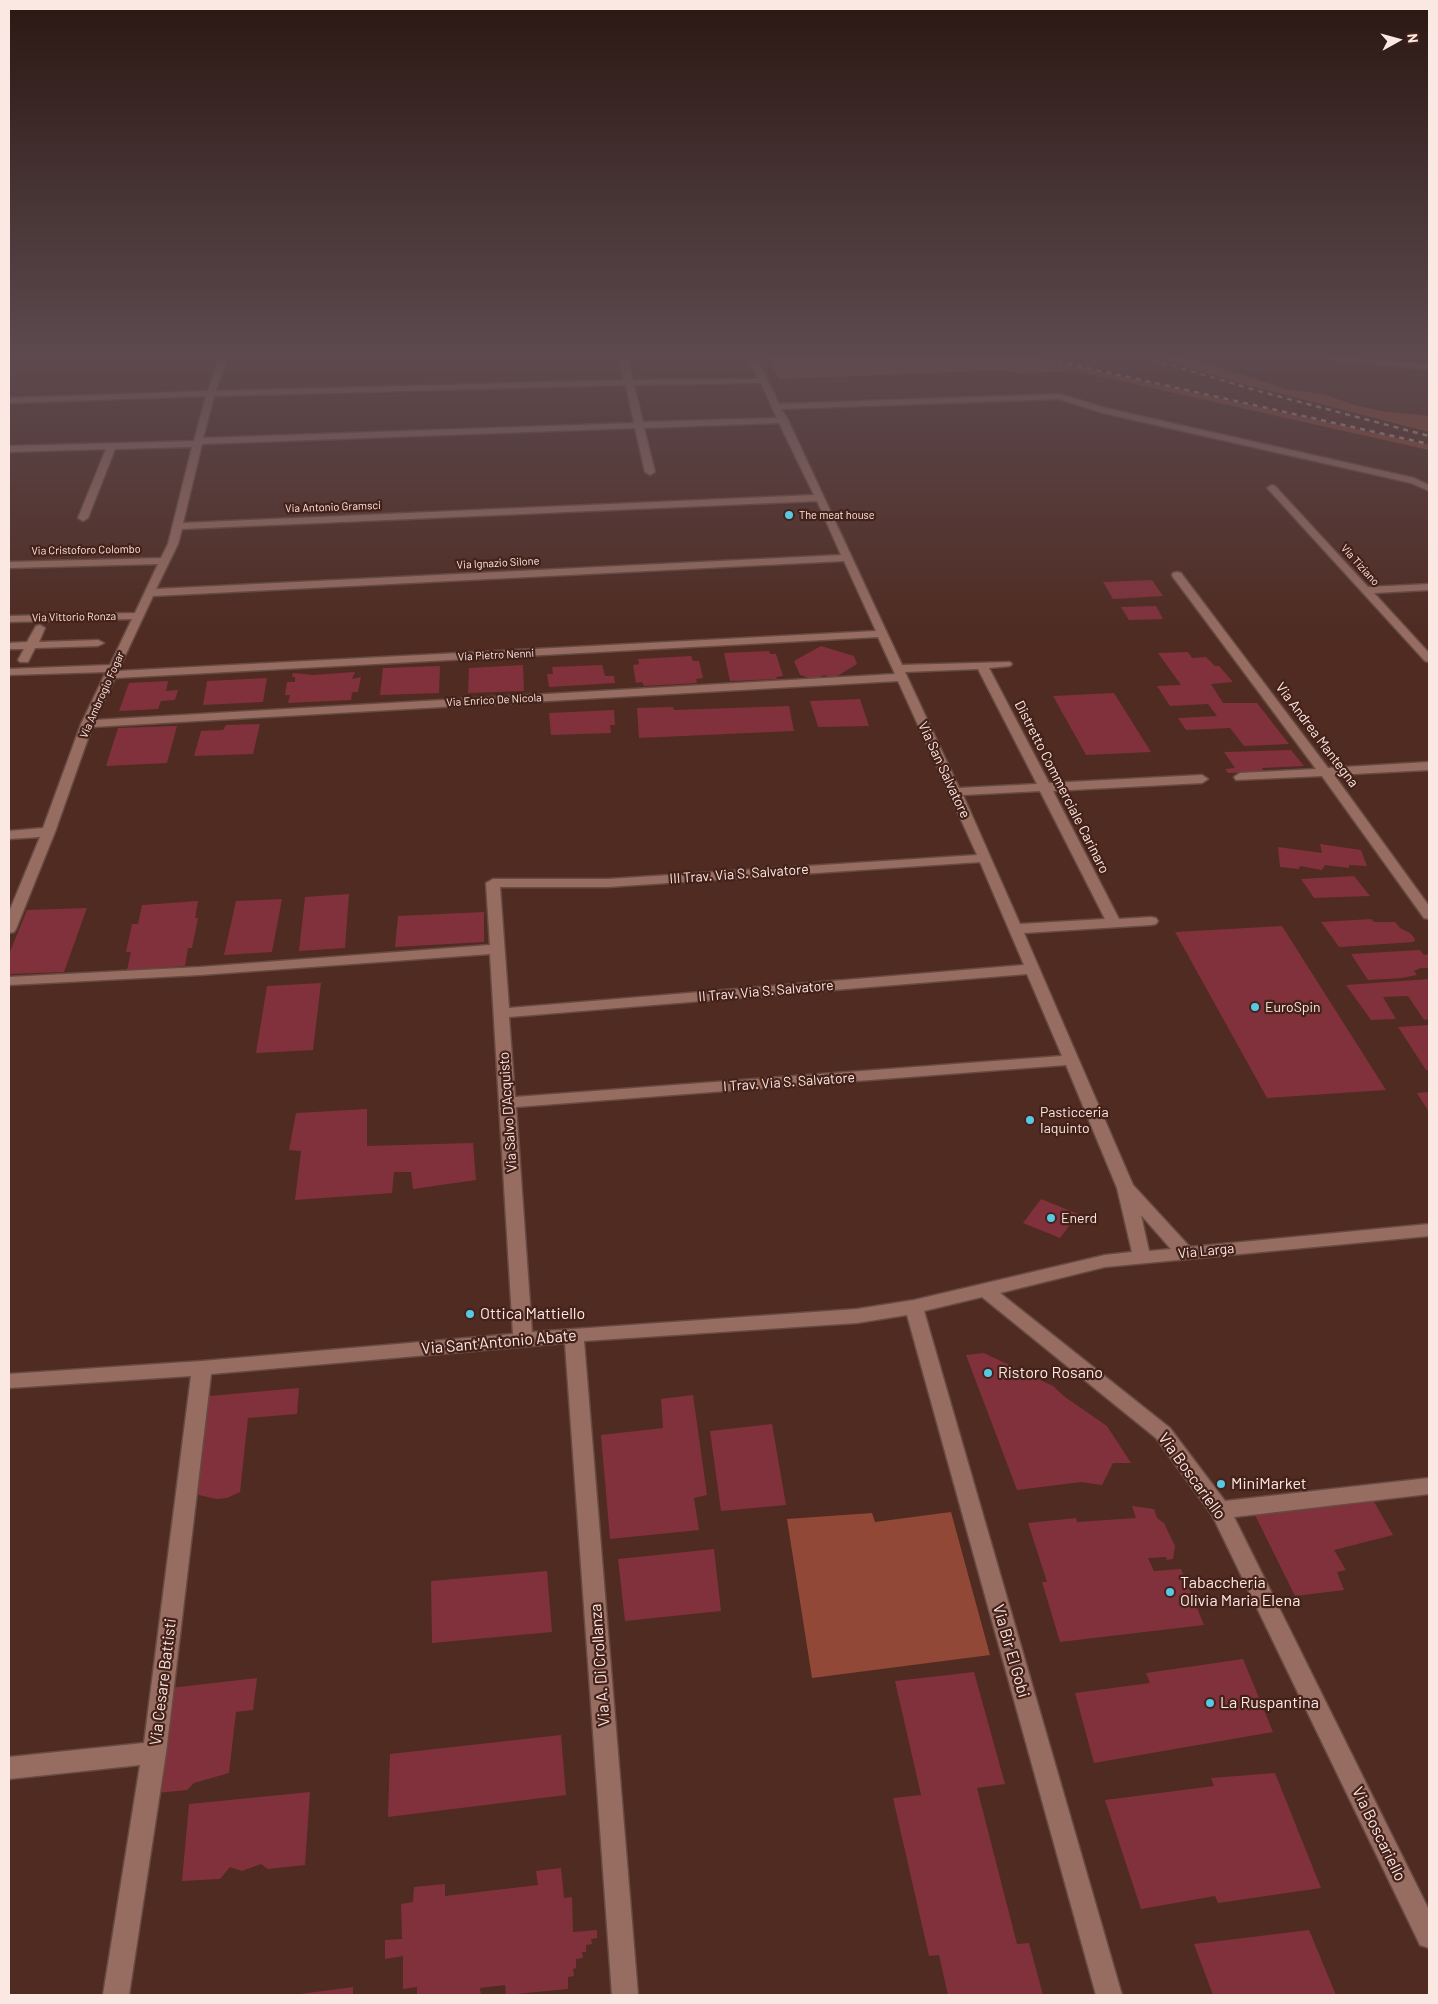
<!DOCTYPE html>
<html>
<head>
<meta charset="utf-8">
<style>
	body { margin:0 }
	#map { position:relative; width:1438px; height:2004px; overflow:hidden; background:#4f2b22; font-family:Barlow,sans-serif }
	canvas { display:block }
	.frame { position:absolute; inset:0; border:10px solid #fce8e3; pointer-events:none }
	.north { position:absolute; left:1373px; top:15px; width:50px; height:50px; -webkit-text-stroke:4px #442119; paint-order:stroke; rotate:83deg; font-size:14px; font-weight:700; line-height:20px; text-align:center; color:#fce8e3 }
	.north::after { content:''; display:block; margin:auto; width:18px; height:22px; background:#fce8e3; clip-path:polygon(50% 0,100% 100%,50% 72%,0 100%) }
</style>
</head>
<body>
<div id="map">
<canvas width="1438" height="2004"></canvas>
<div class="frame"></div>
<div class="north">N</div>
</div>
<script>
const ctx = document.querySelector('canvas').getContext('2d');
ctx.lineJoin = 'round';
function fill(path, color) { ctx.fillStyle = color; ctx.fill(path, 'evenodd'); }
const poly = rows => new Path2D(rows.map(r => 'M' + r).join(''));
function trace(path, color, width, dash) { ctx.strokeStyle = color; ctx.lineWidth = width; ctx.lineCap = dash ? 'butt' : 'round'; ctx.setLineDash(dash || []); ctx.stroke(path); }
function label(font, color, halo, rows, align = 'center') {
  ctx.font = font + ' Barlow,sans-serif'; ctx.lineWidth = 4.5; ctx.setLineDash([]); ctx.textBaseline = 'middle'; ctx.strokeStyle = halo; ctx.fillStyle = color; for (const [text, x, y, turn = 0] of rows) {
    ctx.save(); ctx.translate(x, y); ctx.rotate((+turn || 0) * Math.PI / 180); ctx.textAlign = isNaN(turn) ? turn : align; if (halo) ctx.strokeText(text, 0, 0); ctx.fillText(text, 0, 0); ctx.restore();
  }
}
fill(poly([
	[768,357,1034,357,1429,445,1429,450,1076,371,1020,373,1002,370,779,379],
	[1156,357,1179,357,1209,364,1288,390,1324,394,1354,405,1381,411,1429,416,1429,432,1239,383],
	[951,1512,990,1655,812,1678,787,1519,872,1513,875,1522]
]), '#924836');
fill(poly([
	[1152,580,1163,596,1113,599,1103,582],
	[1156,606,1163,619,1129,620,1121,607],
	[821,646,854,656,857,664,834,678,824,675,815,680,800,675,794,661],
	[769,651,770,654,776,654,783,676,776,677,777,679,730,681,724,653],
	[1188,652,1192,658,1206,657,1215,666,1219,666,1233,682,1211,684,1223,703,1257,703,1289,744,1244,746,1230,728,1186,730,1178,718,1217,716,1208,704,1170,706,1157,686,1181,685,1158,653],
	[691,656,693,661,699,661,703,678,696,679,697,683,644,686,642,682,636,683,633,665,639,664,638,659],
	[523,665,524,691,468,693,469,668],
	[602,665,605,676,614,676,615,683,549,687,547,674,553,674,552,667],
	[440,666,439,693,380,695,383,668],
	[355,672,352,679,361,677,358,692,352,692,351,700,288,703,290,695,285,695,287,682,295,682,295,677,292,677,293,673,313,675],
	[267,678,263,702,203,705,207,681],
	[168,681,166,691,178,690,175,700,161,701,158,709,119,711,129,683],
	[1114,693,1151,752,1086,755,1053,696],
	[860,699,869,726,818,727,810,701],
	[789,706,794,731,639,738,637,708,673,707,674,710],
	[614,710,615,725,610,725,611,733,551,735,549,713],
	[260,724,253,754,194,756,201,731,223,730,226,725],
	[177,726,167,763,106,766,118,728],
	[1291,750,1304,766,1262,768,1264,772,1228,773,1225,769,1235,768,1224,752],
	[1320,844,1361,850,1367,866,1349,865,1349,868,1325,865,1322,870,1300,866,1299,869,1280,867,1278,847,1322,853],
	[1354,876,1370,896,1314,898,1301,879],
	[349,894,345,948,299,951,305,897],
	[282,899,272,952,224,955,236,901],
	[198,901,195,918,198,918,192,948,188,948,185,966,127,970,131,952,126,952,132,924,138,924,142,905],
	[87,908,64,972,9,974,9,954,27,910],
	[484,912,484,942,395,947,398,916],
	[1371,919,1374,922,1395,922,1400,928,1410,933,1415,939,1414,942,1339,947,1321,922],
	[1282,926,1386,1090,1267,1098,1175,932],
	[1420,950,1424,955,1429,954,1429,968,1421,968,1414,971,1417,975,1402,978,1368,980,1351,954],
	[1429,979,1429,1019,1424,1020,1408,996,1383,997,1396,1019,1371,1020,1346,985],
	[321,983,313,1050,256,1053,267,986],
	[1429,1025,1429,1070,1426,1070,1398,1027],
	[1429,1092,1429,1112,1417,1093],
	[367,1109,367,1146,473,1143,476,1180,413,1189,411,1172,394,1172,392,1193,295,1200,301,1151,289,1150,296,1113],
	[1041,1199,1078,1214,1060,1238,1023,1223],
	[984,1353,1053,1386,1065,1397,1107,1426,1131,1463,1113,1463,1102,1485,1081,1482,1017,1490,966,1355],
	[299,1388,297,1414,248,1418,240,1492,227,1498,216,1499,195,1494,209,1396],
	[693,1395,707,1495,694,1498,699,1530,610,1539,601,1435,663,1428,661,1399],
	[772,1424,786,1505,721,1511,710,1431],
	[1373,1500,1393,1535,1334,1550,1346,1570,1337,1572,1344,1590,1295,1596,1254,1513],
	[1132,1506,1154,1509,1157,1518,1164,1523,1175,1546,1173,1559,1167,1560,1166,1557,1148,1558,1154,1571,1181,1569,1204,1625,1060,1642,1042,1582,1047,1582,1028,1523,1076,1518,1077,1522,1136,1518],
	[714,1549,721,1611,625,1621,618,1559],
	[547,1571,552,1632,432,1643,431,1581],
	[1243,1659,1273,1732,1094,1763,1075,1693,1150,1683,1146,1673],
	[974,1672,1005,1784,977,1788,1017,1944,1029,1943,1043,1995,948,1995,939,1955,929,1956,893,1798,921,1795,895,1681],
	[257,1678,253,1710,236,1712,229,1773,194,1783,187,1790,156,1793,170,1688],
	[561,1735,566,1795,388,1817,390,1754],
	[1275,1773,1321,1888,1218,1903,1215,1896,1141,1909,1105,1800,1214,1786,1211,1778],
	[310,1792,305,1865,268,1869,261,1864,242,1871,230,1867,220,1879,182,1881,189,1804],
	[561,1868,564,1898,572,1897,573,1932,597,1930,597,1938,591,1939,592,1944,586,1945,586,1952,582,1952,583,1958,576,1959,576,1968,573,1969,574,1976,568,1977,568,1989,506,1995,505,1985,480,1988,481,1995,417,1995,417,1987,403,1989,403,1956,385,1959,385,1940,402,1939,401,1904,413,1902,414,1887,445,1884,445,1896,538,1885,536,1871],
	[1309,1930,1336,1995,1213,1995,1194,1944],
	[353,1987,353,1995,300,1995,300,1994]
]), '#81313c');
const minor = poly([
	[219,357,227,357,216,391,624,380,619,357,627,357,633,380,758,379,748,357,756,357,779,404,1060,394,1105,408,1414,478,1429,485,1429,491,1411,483,1103,413,1059,399,781,409,788,420,902,665,1010,662,1012,664,1010,666,989,668,1049,783,1202,775,1208,779,1202,783,1053,791,1119,919,1151,917,1156,918,1158,921,1156,924,1151,925,1024,933,1133,1185,1190,1247,1429,1224,1429,1236,1105,1267,1000,1293,1170,1428,1225,1501,1429,1478,1429,1494,1234,1517,1429,1910,1429,1948,1420,1945,1212,1515,1156,1438,982,1297,924,1311,1122,1995,1096,1995,907,1315,857,1323,584,1341,638,1995,612,1995,565,1343,211,1374,166,1753,129,1995,103,1995,140,1765,9,1779,9,1757,144,1743,191,1376,9,1388,9,1374,202,1361,513,1334,490,954,200,975,9,985,9,977,200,967,490,945,486,883,493,879,608,879,977,855,898,681,92,727,55,832,16,929,14,932,9,933,9,912,40,837,9,839,9,831,43,828,81,724,106,672,9,675,9,669,110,665,132,619,9,622,9,616,135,613,158,564,9,568,9,562,161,558,168,544,192,447,115,449,88,518,83,521,78,518,106,449,9,452,9,446,194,441,206,396,9,403,9,398,208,391,219,357],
	[761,383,777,418,643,422,634,385,761,383],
	[626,385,634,423,203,438,214,396,626,385],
	[779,423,814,495,183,523,202,444,635,428,645,472,650,475,655,472,644,428,779,423],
	[817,501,841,555,156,589,178,544,182,529,817,501],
	[844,561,876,631,118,671,153,596,844,561],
	[878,637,895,674,95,720,115,678,878,637],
	[978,669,1037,784,959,788,905,672,978,669],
	[1040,791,1105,919,1020,924,963,795,1040,791],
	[980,862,1024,965,509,1008,500,887,608,887,980,862],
	[1027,974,1062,1056,515,1097,509,1017,1027,974],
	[1066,1065,1117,1188,1132,1252,1105,1255,914,1300,857,1309,532,1332,516,1107,1066,1065],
	[1141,1215,1171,1249,1149,1251,1141,1215],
	[1319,357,1345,357,1429,365,1429,369,1323,359,1319,357],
	[1272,485,1275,486,1368,587,1429,584,1429,590,1374,593,1429,653,1429,662,1425,661,1269,490,1267,488,1272,485],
	[1177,572,1181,573,1328,768,1429,762,1429,770,1334,775,1429,906,1429,919,1424,918,1322,776,1236,780,1234,777,1240,773,1316,769,1173,577,1172,575,1173,573,1177,572],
	[40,625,45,628,39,642,98,640,104,643,98,646,35,648,28,662,20,662,18,660,24,649,9,649,9,643,27,642,36,626,40,625]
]);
trace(minor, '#674a42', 3);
fill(minor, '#976d62');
trace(poly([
	[1038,357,1429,444],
	[1143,357,1262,392,1429,436]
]), '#c7aea8', 2.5, [5, 5]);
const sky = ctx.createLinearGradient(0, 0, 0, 637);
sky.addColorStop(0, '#2b1813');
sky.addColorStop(0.56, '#5d4a4f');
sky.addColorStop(1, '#5d4a4f00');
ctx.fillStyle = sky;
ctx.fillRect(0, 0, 1438, 637);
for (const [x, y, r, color] of [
	[789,515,5,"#57c9e2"],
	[1255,1007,5,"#57c9e2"],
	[1030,1120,5,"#57c9e2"],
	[1051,1218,5,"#57c9e2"],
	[470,1314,5,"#57c9e2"],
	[988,1373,5,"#57c9e2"],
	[1221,1484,5,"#57c9e2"],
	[1170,1592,5,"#57c9e2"],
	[1210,1703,5,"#57c9e2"]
]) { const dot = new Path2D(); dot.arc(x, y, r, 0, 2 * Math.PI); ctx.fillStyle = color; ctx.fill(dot); trace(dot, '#442119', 2); }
label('11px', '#fce8e3', '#442119', [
	["Via Antonio Gramsci",333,507,-2],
	["Via Cristoforo Colombo",86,550,-1],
	["Via Ignazio Silone",498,563,-3],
	["Via Tiziano",1360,565,48],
	["Via Vittorio Ronza",74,617,-1],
	["Via Pietro Nenni",496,655,-3],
	["Via Ambrogio Fogar",102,695,-66],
	["Via Enrico De Nicola",494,700,-3]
]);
label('11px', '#fce8e3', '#442119', [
	["The meat house",799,515]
], 'left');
label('14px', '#fce8e3', '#442119', [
	["Via Andrea Mantegna",1317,735,53],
	["Via San Salvatore",944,770,65],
	["Distretto Commerciale Carinaro",1062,787,63],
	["III Trav. Via S. Salvatore",739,874,-4],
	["II Trav. Via S. Salvatore",766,991,-5],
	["I Trav. Via S. Salvatore",789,1082,-4],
	["Via Salvo D'Acquisto",508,1112,-94],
	["Via Larga",1206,1251,-6]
]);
label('14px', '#fce8e3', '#442119', [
	["EuroSpin",1265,1007],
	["Pasticceria",1040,1112],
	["Iaquinto",1040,1128],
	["Enerd",1061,1218]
], 'left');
label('16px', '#fce8e3', '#442119', [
	["Ottica Mattiello",480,1314],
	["Ristoro Rosano",998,1373],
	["MiniMarket",1231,1484],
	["Tabaccheria",1180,1583],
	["Olivia Maria Elena",1180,1601],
	["La Ruspantina",1220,1703]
], 'left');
label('16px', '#fce8e3', '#442119', [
	["Via Sant'Antonio Abate",499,1342,-5],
	["Via Boscariello",1192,1476,54],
	["Via Bir El Gobi",1011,1651,74],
	["Via A. Di Crollanza",600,1665,-94],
	["Via Cesare Battisti",163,1682,-83],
	["Via Boscariello",1379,1834,64]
]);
</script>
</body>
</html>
